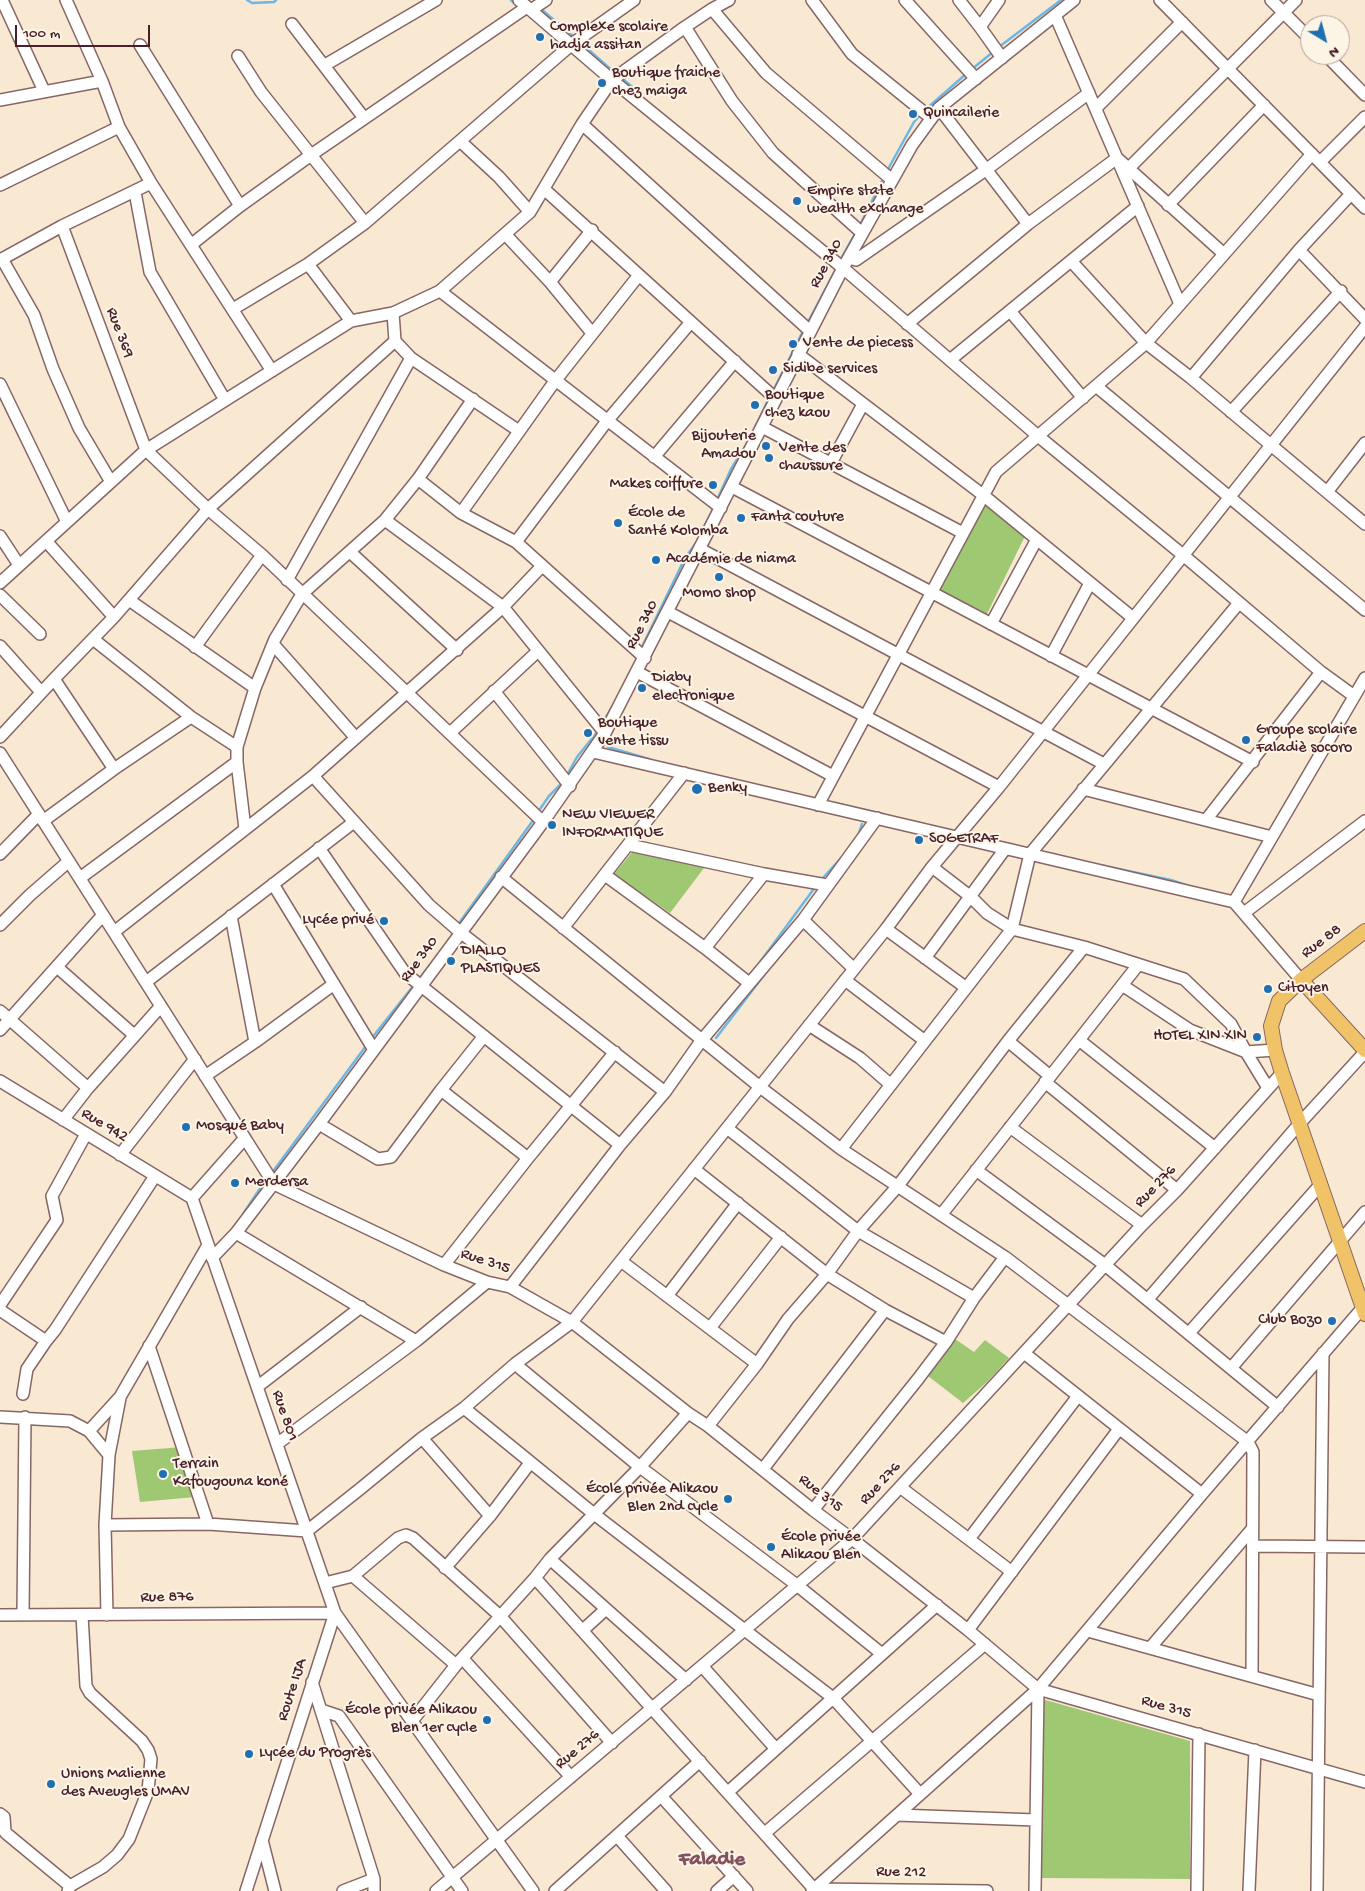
<!DOCTYPE html>
<html>
<head>
<meta charset="utf-8">
<style>
	body { margin:0 }
	#map { position:relative; width:1365px; height:1891px; overflow:hidden; background:#f9e9d3; font-family:"Gochi Hand",sans-serif }
	canvas { display:block }
	.north { position:absolute; left:1300px; top:15px; width:50px; height:50px; box-sizing:border-box; background:#fcf5e5; border:1px solid #b59f9b; border-radius:50%; rotate:143deg; font-size:14px; font-weight:700; line-height:20px; text-align:center; color:#4a1f2b }
	.north::after { content:''; display:block; margin:auto; width:18px; height:22px; background:#1f6fb2; clip-path:polygon(50% 0,100% 100%,50% 72%,0 100%) }
	.scale { position:absolute; left:15px; top:25px; width:135px; height:22px; box-sizing:border-box; border:2px solid #4a1f2b; border-top:0; padding-left:6px; font-size:15px; line-height:18px; white-space:nowrap; color:#4a1f2b; -webkit-text-stroke:4px #fcf5e5; paint-order:stroke }
</style>
</head>
<body>
<div id="map">
<canvas width="1365" height="1891"></canvas>
<div class="north">N</div>
<div class="scale">100 m</div>
</div>
<script>
const ctx = document.querySelector('canvas').getContext('2d');
ctx.lineJoin = 'round';
function fill(path, color) { ctx.fillStyle = color; ctx.fill(path, 'evenodd'); }
const poly = rows => new Path2D(rows.map(r => 'M' + r).join(''));
function trace(path, color, width, dash) { ctx.strokeStyle = color; ctx.lineWidth = width; ctx.lineCap = dash ? 'butt' : 'round'; ctx.setLineDash(dash || []); ctx.stroke(path); }
function label(font, color, halo, rows, align = 'center') {
  ctx.font = font + ' "Gochi Hand",sans-serif'; ctx.lineWidth = 4; ctx.setLineDash([]); ctx.textBaseline = 'middle'; ctx.strokeStyle = halo; ctx.fillStyle = color; for (const [text, x, y, turn = 0] of rows) {
    ctx.save(); ctx.translate(x, y); ctx.rotate((+turn || 0) * Math.PI / 180); ctx.textAlign = isNaN(turn) ? turn : align; if (halo) ctx.strokeText(text, 0, 0); ctx.fillText(text, 0, 0); ctx.restore();
  }
}
fill(poly([
	[990,505,1025,536,987,614,941,592,939,586,981,506],
	[634,850,707,864,670,913,614,874],
	[955,1339,974,1352,985,1340,1009,1358,987,1382,963,1403,928,1376],
	[182,1447,195,1497,140,1502,132,1451],
	[1042,1699,1190,1741,1190,1879,1040,1878]
]), '#9fc873');
trace(poly([
	[247,0,252,3,274,2,276,0],
	[511,0,517,6],
	[541,9,575,38],
	[581,43,616,74],
	[999,47,1061,0],
	[972,69,993,52],
	[620,77,640,93],
	[925,110,966,74],
	[887,171,914,122,921,114],
	[860,225,883,179],
	[839,262,856,232],
	[807,324,837,267],
	[773,391,804,329],
	[717,500,731,469,748,442,769,398],
	[704,527,714,507],
	[641,649,685,558,696,543],
	[602,724,612,707],
	[608,747,649,759],
	[567,775,577,757,598,731],
	[835,803,883,814],
	[538,812,549,796,563,782],
	[912,821,924,824],
	[858,836,862,824],
	[1100,865,1171,880,1189,886],
	[821,880,841,858],
	[457,926,534,819],
	[760,962,816,886],
	[419,979,433,961],
	[721,1008,739,988],
	[716,1038,771,966],
	[371,1039,414,985],
	[271,1174,366,1046],
	[243,1214,267,1178]
]), '#6cb7e5', 2.5);
const minor = poly([
	[2,0,44,91],
	[66,0,102,81,119,127,151,183,272,371],
	[519,0,612,80,843,268,1038,436,1183,555,1321,672,1354,696],
	[812,0,852,54,931,118],
	[905,0,976,79],
	[959,0,980,27,999,0],
	[1160,0,1365,208],
	[1271,0,1310,39],
	[712,9,766,73,892,180],
	[531,10,546,0],
	[1055,15,1180,304],
	[292,24,364,118],
	[685,27,732,101,773,153,862,233],
	[980,27,1002,58],
	[572,44,634,0],
	[140,45,240,206],
	[1326,55,1365,95],
	[238,56,261,92,365,223],
	[325,65,436,0],
	[0,100,102,81],
	[939,108,1028,224],
	[1096,108,1182,22],
	[582,124,810,331],
	[460,141,499,177,530,212],
	[1320,162,1365,117],
	[1129,168,1296,0],
	[0,185,119,127],
	[544,189,776,399],
	[135,192,150,272,225,400],
	[1168,205,1264,105],
	[62,226,146,450,208,509,262,555,543,822],
	[505,234,550,282,592,333],
	[192,244,240,206,311,155,527,7],
	[1299,250,1365,319],
	[849,258,856,260,987,169,1089,93],
	[2,259,34,315,53,369,79,428,111,482],
	[0,260,62,226,151,183],
	[1071,261,1146,343,1191,378,1365,524],
	[308,264,351,321],
	[550,282,592,230],
	[440,291,721,508],
	[233,309,308,264,365,223,571,45],
	[1010,311,1083,398],
	[393,313,395,341,411,358,519,431],
	[907,324,1028,224,1117,158,1224,254],
	[798,354,983,495,1133,618],
	[950,360,1138,206],
	[1191,378,1299,250,1351,194],
	[0,384,67,522],
	[1096,386,1365,610],
	[1231,412,1341,291],
	[762,427,963,533],
	[654,457,735,361],
	[831,463,863,404],
	[418,479,461,513,516,542,645,658],
	[732,487,1253,762],
	[1327,492,1365,443],
	[461,513,555,381,639,275],
	[385,520,503,607,605,733],
	[0,536,19,565],
	[46,541,114,617],
	[516,542,607,421,691,322],
	[700,549,1104,764],
	[350,552,457,650],
	[287,580,411,358],
	[0,583,146,450,351,321,393,313,440,291,530,212,582,124,612,80,685,27,712,9,729,0],
	[0,595,40,634],
	[129,600,255,688],
	[668,612,999,787],
	[991,624,1037,539],
	[93,639,191,717,237,747],
	[273,644,356,738],
	[0,646,41,692],
	[195,647,262,555],
	[1051,656,1090,583],
	[637,672,833,776],
	[54,679,114,769],
	[494,691,570,786],
	[450,733,538,651],
	[0,737,54,679,114,617,208,509,395,341],
	[593,752,1234,902,1301,980],
	[0,753,274,1184,444,1265,487,1282,510,1287,572,1322,688,1413,708,1426,813,1510,852,1539,968,1630,1038,1689,1365,1782],
	[313,776,429,905,460,932,665,1092],
	[1083,789,1272,837],
	[818,805,996,472,1146,343,1312,154],
	[1206,820,1321,672],
	[43,821,114,769,191,717],
	[245,829,237,762,237,747,255,688,275,639,302,594,385,520,418,479,473,399],
	[629,845,764,874,827,885],
	[319,848,405,973,620,1145],
	[0,854,39,814],
	[932,867,971,897,987,913,1012,929,1084,947,1184,979,1231,1024,1246,1052,1275,1050],
	[605,875,705,948,749,983],
	[501,877,760,1087,841,1149,1005,1257,1248,1442,1253,1452,1252,1676],
	[80,878,237,762],
	[273,884,374,1050],
	[1234,902,1365,678],
	[1244,913,1365,821],
	[231,916,255,1042],
	[803,920,854,969],
	[0,925,30,895,69,861],
	[563,928,684,773],
	[886,929,965,987],
	[114,932,313,776,503,607,542,566],
	[705,948,764,874],
	[925,958,1005,849],
	[57,967,134,1035],
	[845,980,925,1041],
	[146,982,354,822],
	[1122,985,1190,1030,1246,1052,1268,1088],
	[0,1011,88,1088],
	[809,1025,860,1058,891,1085],
	[0,1030,103,915],
	[1079,1040,1215,1148],
	[1008,1041,1050,1076],
	[205,1076,255,1042,334,984],
	[0,1081,192,1198],
	[1045,1082,1177,1190],
	[441,1090,528,1158],
	[63,1120,88,1088,161,1006],
	[319,1124,378,1159,391,1157,441,1090,484,1036],
	[1010,1127,1142,1225],
	[727,1128,858,1231,974,1298],
	[841,1149,1012,929,1030,854,1239,603],
	[120,1155,195,1059],
	[694,1169,827,1274,885,1310,946,1342],
	[976,1170,1105,1265,1278,1407],
	[192,1198,335,1613,533,1891],
	[192,1198,245,1138],
	[941,1215,1138,965],
	[236,1233,416,1341],
	[212,1258,236,1233,319,1124,543,822,605,733,843,268,912,145,939,108,1074,0],
	[621,1261,757,1364],
	[444,1265,528,1158,615,1052],
	[510,1287,620,1145,665,1092,701,1041,803,920,877,818],
	[667,1296,738,1203],
	[1148,1299,1300,1123,1365,1052],
	[0,1305,57,1220,52,1196,86,1134],
	[0,1310,46,1341,55,1330,155,1176],
	[710,1328,781,1237],
	[1189,1333,1321,1184],
	[149,1346,208,1524],
	[1024,1353,1202,1494],
	[515,1364,640,1467,798,1586,882,1654],
	[1232,1367,1365,1212],
	[257,1387,361,1307],
	[23,1394,27,1369,46,1341],
	[464,1408,594,1514,833,1698,920,1794],
	[0,1417,70,1421,89,1431,109,1455],
	[708,1426,757,1364,788,1319,827,1274,858,1231,897,1187,1008,1041,1084,947],
	[89,1431,120,1397,208,1245],
	[422,1438,490,1516],
	[277,1444,416,1341,487,1282],
	[763,1469,885,1310],
	[900,1487,1012,1572],
	[813,1510,918,1379,946,1342,974,1298,1005,1257],
	[105,1525,208,1524,307,1531,360,1489,422,1438,464,1408,515,1364,572,1322,886,929,932,867,999,787,1365,327],
	[969,1539,1078,1396],
	[1253,1546,1365,1547],
	[550,1559,686,1680],
	[445,1568,490,1516,530,1463],
	[353,1576,456,1665],
	[535,1578,814,1889],
	[325,1583,353,1576,398,1538,406,1535,413,1538,500,1616,612,1743],
	[23,1614,25,1417],
	[0,1615,335,1613],
	[107,1615,105,1525,109,1455,120,1398],
	[583,1630,606,1609],
	[968,1630,1119,1429],
	[1088,1631,1319,1695],
	[1150,1648,1252,1529],
	[463,1659,571,1777],
	[702,1666,776,1749],
	[312,1682,374,1879,374,1891],
	[321,1710,339,1716,462,1891],
	[412,1721,456,1665,535,1578,550,1559,640,1467,688,1413],
	[728,1792,937,1605],
	[661,1796,747,1891],
	[0,1814,4,1817,5,1832,7,1834,70,1886],
	[897,1815,1036,1820],
	[765,1833,985,1644],
	[617,1836,666,1891],
	[262,1840,275,1891],
	[814,1889,987,1891],
	[68,1891,70,1886,103,1867,117,1855,129,1839,148,1791,151,1759,148,1750,142,1741,90,1693,86,1686,82,1615],
	[246,1891,335,1613],
	[343,1891,374,1879],
	[436,1891,852,1539,1142,1225,1177,1190,1282,1073],
	[555,1891,700,1761],
	[717,1891,734,1876],
	[812,1891,1038,1689,1202,1494,1365,1305],
	[1035,1891,1038,1689],
	[1197,1891,1199,1734],
	[1249,1891,1255,1750],
	[1317,1891,1323,1353]
]);
const major = poly([
	[1365,931,1301,980,1279,1001,1271,1026,1275,1050,1282,1073,1365,1314],
	[1301,980,1365,1050]
]);
trace(minor, '#876666', 14);
trace(major, '#876666', 16);
trace(minor, '#fff', 11);
trace(major, '#f1c369', 14);
for (const [x, y, r, color] of [
	[540,37,5,"#1f6fb2"],
	[602,83,5,"#1f6fb2"],
	[913,114,5,"#1f6fb2"],
	[797,201,5,"#1f6fb2"],
	[793,344,5,"#1f6fb2"],
	[773,370,5,"#1f6fb2"],
	[755,405,5,"#1f6fb2"],
	[766,446,5,"#1f6fb2"],
	[769,458,5,"#1f6fb2"],
	[713,485,5,"#1f6fb2"],
	[741,518,5,"#1f6fb2"],
	[618,523,5,"#1f6fb2"],
	[656,560,5,"#1f6fb2"],
	[719,577,5,"#1f6fb2"],
	[642,688,5,"#1f6fb2"],
	[588,733,5,"#1f6fb2"],
	[1246,740,5,"#1f6fb2"],
	[697,789,6,"#1f6fb2"],
	[552,825,5,"#1f6fb2"],
	[919,840,5,"#1f6fb2"],
	[384,921,5,"#1f6fb2"],
	[451,961,5,"#1f6fb2"],
	[1268,989,5,"#1f6fb2"],
	[1257,1037,5,"#1f6fb2"],
	[186,1127,5,"#1f6fb2"],
	[235,1183,5,"#1f6fb2"],
	[1332,1321,5,"#1f6fb2"],
	[163,1474,5,"#1f6fb2"],
	[728,1499,5,"#1f6fb2"],
	[771,1547,5,"#1f6fb2"],
	[487,1720,5,"#1f6fb2"],
	[249,1754,5,"#1f6fb2"],
	[51,1784,5,"#1f6fb2"]
]) { const dot = new Path2D(); dot.arc(x, y, r, 0, 2 * Math.PI); ctx.fillStyle = color; ctx.fill(dot); trace(dot, '#fcf5e5', 2); }
label('16px', '#4a1f2b', '#fcf5e5', [
	["Complexe scolaire",550,28],
	["hadja assitan",550,46],
	["Boutique fraiche",612,74],
	["chez maiga",612,92],
	["Quincailerie",923,114],
	["Empire state",807,192],
	["wealth exchange",807,210],
	["Vente de piecess",803,344],
	["Sidibe services",783,370],
	["Boutique",765,396],
	["chez kaou",765,414],
	["Bijouterie",756,437,"right"],
	["Amadou",756,455,"right"],
	["Vente des",779,449],
	["chaussure",779,467],
	["Makes coiffure",703,485,"right"],
	["École de",628,514],
	["Santé Kolomba",628,532],
	["Fanta couture",751,518],
	["Académie de niama",666,560],
	["Momo shop",719,594,"center"],
	["Diaby",652,679],
	["electronique",652,697],
	["Boutique",598,724],
	["vente tissu",598,742],
	["Groupe scolaire",1256,731],
	["Faladiè socoro",1256,749],
	["Benky",708,789],
	["NEW VIEWER",562,816],
	["INFORMATIQUE",562,834],
	["SOGETRAF",929,840],
	["Lycée privé",374,921,"right"],
	["DIALLO",461,952],
	["PLASTIQUES",461,970],
	["Citoyen",1278,989],
	["HOTEL XIN XIN",1247,1037,"right"],
	["Mosqué Baby",196,1127],
	["Merdersa",245,1183],
	["Club Bozo",1322,1321,"right"],
	["Terrain",173,1465],
	["Kafougouna koné",173,1483],
	["École privée Alikaou",718,1490,"right"],
	["Blen 2nd cycle",718,1508,"right"],
	["École privée",781,1538],
	["Alikaou Blen",781,1556],
	["École privée Alikaou",477,1711,"right"],
	["Blen 1er cycle",477,1729,"right"],
	["Lycée du Progrès",259,1754],
	["Unions Malienne",61,1775],
	["des Aveugles UMAV",61,1793]
], 'left');
label('16px', '#4a1f2b', '#fcf5e5', [
	["Rue 340",827,264,-62],
	["Rue 369",119,333,69],
	["Rue 340",643,625,-63],
	["Rue 88",1322,942,-37],
	["Rue 340",420,960,-54],
	["Rue 942",104,1126,31],
	["Rue 276",1156,1187,-46],
	["Rue 315",485,1262,18],
	["Rue 801",284,1416,71],
	["Rue 276",881,1484,-47],
	["Rue 315",820,1494,38],
	["Rue 876",167,1598,-1],
	["Route IJA",293,1690,-72],
	["Rue 315",1166,1708,16],
	["Rue 276",578,1750,-40],
	["Rue 212",901,1873,1]
]);
label('bold 21px', '#835261', '#fcf5e5', [
	["Faladie",712,1861]
]);
</script>
</body>
</html>
